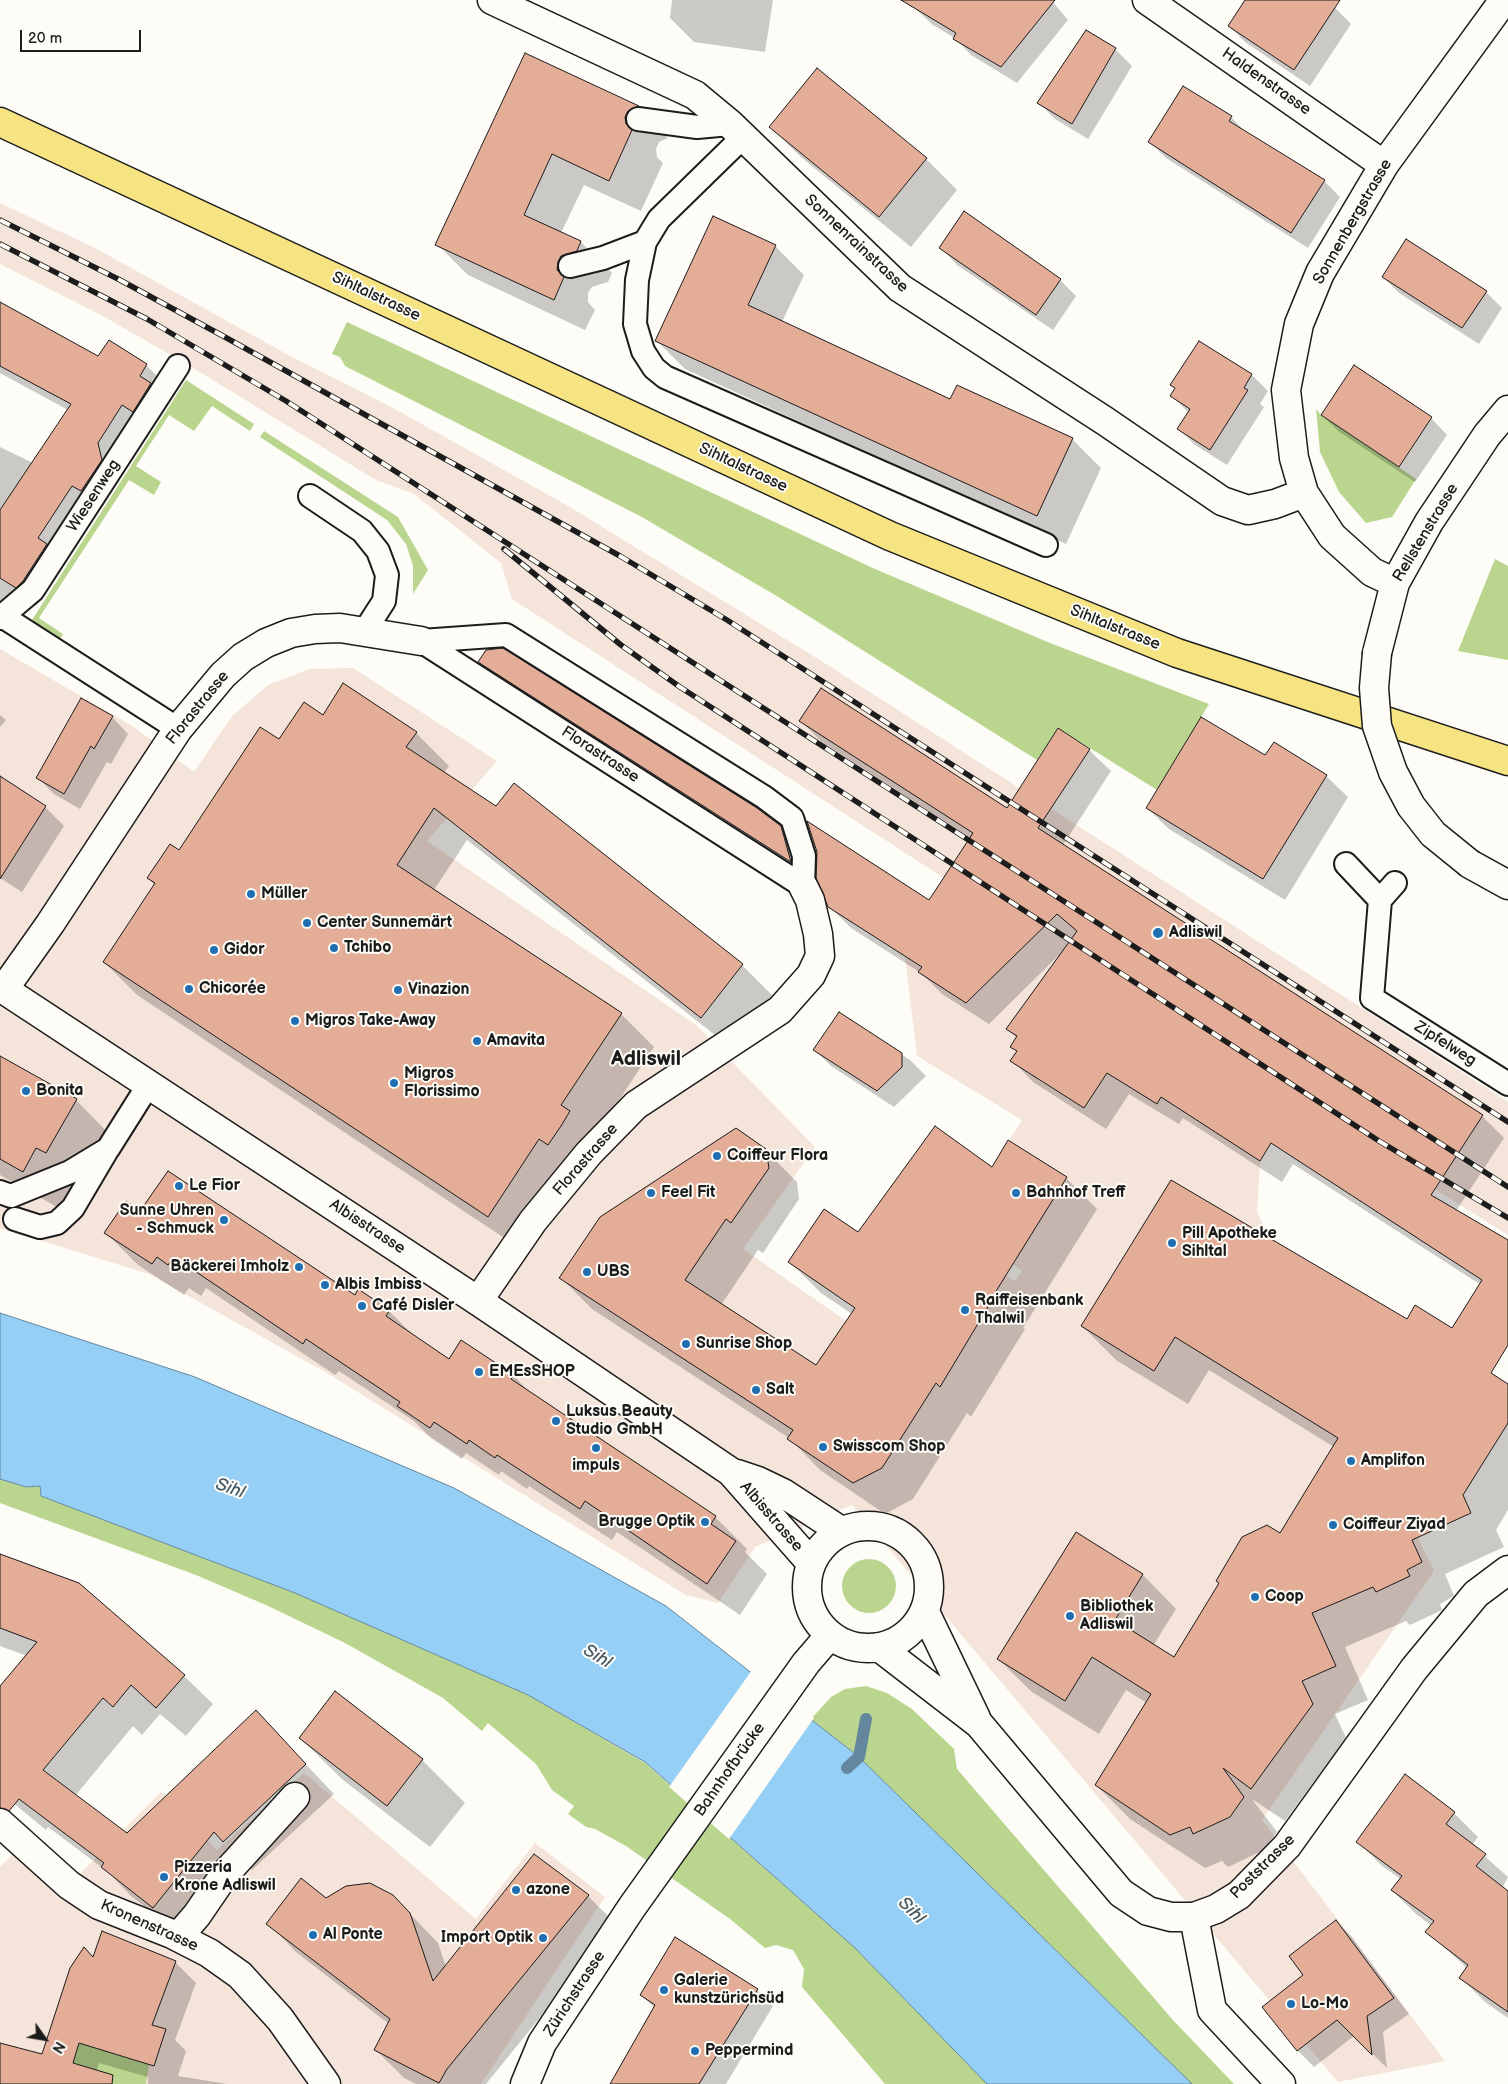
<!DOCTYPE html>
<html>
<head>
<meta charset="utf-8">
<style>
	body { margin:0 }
	#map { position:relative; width:1508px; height:2084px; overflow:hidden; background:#fdfcf7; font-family:"Balsamiq Sans",sans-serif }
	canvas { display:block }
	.north { position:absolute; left:20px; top:2014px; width:50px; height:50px; -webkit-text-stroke:4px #fdfcf7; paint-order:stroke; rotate:122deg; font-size:14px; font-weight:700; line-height:20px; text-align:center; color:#1c1c1c }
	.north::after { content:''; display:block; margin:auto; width:18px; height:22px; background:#1c1c1c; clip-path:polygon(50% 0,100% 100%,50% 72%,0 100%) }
	.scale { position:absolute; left:20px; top:30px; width:121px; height:22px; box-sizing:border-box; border:2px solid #1c1c1c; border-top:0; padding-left:6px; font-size:15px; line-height:18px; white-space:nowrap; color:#1c1c1c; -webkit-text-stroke:4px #fdfcf7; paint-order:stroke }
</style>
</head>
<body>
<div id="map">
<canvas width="1508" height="2084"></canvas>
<div class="north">N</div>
<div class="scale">20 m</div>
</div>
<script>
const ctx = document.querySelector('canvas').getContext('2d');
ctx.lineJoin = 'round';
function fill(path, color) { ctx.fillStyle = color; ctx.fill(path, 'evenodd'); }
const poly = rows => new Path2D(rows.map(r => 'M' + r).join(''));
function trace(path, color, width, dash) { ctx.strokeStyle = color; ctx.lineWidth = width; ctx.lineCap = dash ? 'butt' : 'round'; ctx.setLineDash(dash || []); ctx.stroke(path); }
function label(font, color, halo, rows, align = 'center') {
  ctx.font = font + ' "Balsamiq Sans",sans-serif'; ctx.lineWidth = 4; ctx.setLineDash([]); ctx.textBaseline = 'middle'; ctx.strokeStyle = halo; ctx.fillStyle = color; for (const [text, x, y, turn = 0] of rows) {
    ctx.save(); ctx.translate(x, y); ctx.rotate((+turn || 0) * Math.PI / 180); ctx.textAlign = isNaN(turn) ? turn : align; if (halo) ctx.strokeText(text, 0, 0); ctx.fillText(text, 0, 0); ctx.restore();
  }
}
fill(poly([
	[0,203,95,248,292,357,395,409,568,506,823,662,1508,1102,1508,1235,1356,1140,1296,1105,1260,1161,1257,1212,1434,1571,1262,1820,1445,2061,1338,2082,852,1505,755,1547,718,1603,686,1595,327,1373,149,1274,0,1228,0,649,134,727,194,772,232,716,268,685,309,669,353,668,497,761,427,841,696,1025,815,1147,743,1249,846,1321,893,1256,958,1246,1015,1281,1022,1271,966,1231,964,1212,1022,1120,917,1056,903,941,944,878,512,599,501,563,414,494,376,480,190,366,101,315,0,264],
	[304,1773,476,1919,535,1843,605,1897,481,2084,0,2084,0,1867,22,1845,69,1885,161,1792,217,1850]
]), '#f5e4da');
fill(poly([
	[347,322,875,569,1050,643,1209,704,1157,790,1058,728,1037,760,775,595,640,516,345,366,340,357,332,354],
	[186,380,254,424,250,431,212,406,194,431,169,415,136,466,161,482,154,495,129,480,39,618,63,634,59,641,30,623],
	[1316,409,1321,415,1416,479,1392,517,1366,523,1339,492,1320,452],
	[264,431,398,517,428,570,413,594,413,566,406,544,387,520,260,437],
	[1495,559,1508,566,1508,660,1458,651],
	[0,1479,26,1487,40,1486,41,1496,295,1593,528,1695,645,1763,855,1948,987,2084,885,2084,802,1987,804,1969,793,1950,776,1945,765,1948,730,1919,626,1846,595,1829,586,1827,568,1814,574,1806,552,1790,536,1764,488,1723,482,1731,443,1698,345,1643,266,1605,196,1575,0,1503],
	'842 1586a27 27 0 1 1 54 0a27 27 0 1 1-54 0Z',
	[866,1686,887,1693,912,1709,954,1749,957,1769,1172,2019,1234,2084,1192,2084,859,1757,811,1719,831,1697,845,1689],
	[81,2010,149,2064,146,2084,67,2084]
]), '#bad68e');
const water = poly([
	[0,1313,195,1377,454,1488,666,1606,859,1757,1192,2084,987,2084,855,1948,645,1762,528,1695,295,1593,41,1496,40,1486,26,1487,0,1479,0,1313]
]);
fill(water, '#95cff5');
trace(water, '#65879e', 1);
fill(poly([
	[752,1670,814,1718,729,1839,669,1787]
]), '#fdfcf7');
fill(poly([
	[672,0,773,0,765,52,694,42,670,18],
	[906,0,1051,0,1068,20,1017,83,971,55,955,38,933,25],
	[1247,0,1322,0,1335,8,1351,24,1310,86,1245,42,1229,26],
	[1086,32,1115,49,1132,66,1088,139,1055,119,1039,103],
	[525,55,638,107,668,138,659,142,656,149,657,157,663,163,641,211,584,185,561,233,581,242,612,273,608,282,592,287,588,293,588,302,595,310,585,330,468,275,437,244],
	[1231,117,1247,134,1324,181,1340,197,1308,248,1166,158,1150,142],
	[770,127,926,159,957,190,911,247,802,158],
	[775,246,804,275,782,322,951,400,1072,439,1101,468,1066,544,685,369,656,340],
	[941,248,1060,280,1076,296,1053,330,957,265],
	[1383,277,1486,292,1502,308,1479,344,1399,293],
	[0,304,99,358,146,365,165,384,159,393,169,403,152,430,141,423,116,463,120,479,101,509,91,504,57,556,65,564,42,600,35,606,18,595,0,623,0,447,33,463,68,410,0,373],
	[1200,343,1252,375,1268,391,1260,404,1264,407,1227,465,1195,445,1179,429,1189,413,1172,396,1176,389,1172,385],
	[1322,415,1431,418,1447,435,1415,482,1338,431],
	[480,662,780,827,788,835,797,868,487,670],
	[0,715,6,720,0,727],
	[323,716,416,733,449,766,444,773,496,808,514,785,742,965,775,998,734,1050,467,840,434,890,621,1014,654,1047,521,1249,137,995,104,962,155,885,148,878,179,852,280,741],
	[112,717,128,734,111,764,107,762,80,809,54,794,38,778],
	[801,721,1007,809,1089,750,1111,771,1063,845,1482,1116,1504,1138,1456,1211,1508,1242,1508,1338,1481,1285,1293,1164,1282,1182,1183,1118,1179,1124,1129,1094,1106,1129,1033,1082,1012,1060,1018,1052,1012,1046,1017,1038,1007,1029,1059,955,989,1024,942,994,921,973,851,928,829,906,930,902,971,838,822,742],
	[1266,757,1326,776,1348,797,1285,900,1169,829,1147,808],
	[0,778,45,807,64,826,22,892,0,878],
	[839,1014,910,1060,926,1076,894,1107,831,1066,815,1050],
	[0,1058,76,1100,116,1141,64,1211,0,1175],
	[765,1150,797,1182,799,1199,763,1253,758,1250,721,1305,816,1367,852,1314,821,1293,790,1262,858,1234,992,1168,1066,1178,1097,1209,1023,1328,1025,1329,971,1417,967,1413,913,1499,885,1514,820,1470,789,1438,592,1309,561,1278],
	[1171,1181,1508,1385,1508,1510,1496,1530,1504,1547,1445,1574,1454,1596,1440,1604,1442,1610,1410,1625,1406,1621,1345,1647,1368,1700,1335,1714,1346,1738,1285,1821,1252,1799,1277,1832,1264,1850,1228,1867,1222,1861,1205,1868,1130,1819,1096,1785,1147,1703,1126,1690,1099,1734,1032,1692,998,1659,1076,1534,1143,1575,1176,1609,1153,1646,1174,1659,1280,1535,1334,1447,1209,1370,1188,1404,1116,1360,1082,1326],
	[140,1212,389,1311,416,1338,449,1361,462,1342,514,1376,533,1396,715,1517,747,1549,745,1552,767,1574,740,1615,617,1532,612,1540,529,1486,527,1489,501,1471,499,1475,466,1453,462,1459,431,1438,414,1421,339,1371,335,1375,206,1288,201,1296,189,1288,184,1295,138,1265,106,1233],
	[0,1555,184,1676,213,1704,186,1736,160,1714,142,1735,133,1726,75,1796,127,1835,256,1712,334,1794,252,1870,243,1861,183,1936,131,1896,108,1872,48,1827,46,1830,0,1792,0,1688,27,1656,0,1646],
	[300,1738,422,1760,465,1803,430,1847,343,1780],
	[1454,1813,1478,1837,1472,1845,1508,1877,1502,1888,1508,1892,1508,2018,1485,2002,1461,1978,1467,1968,1427,1932,1432,1926,1416,1914,1392,1890,1401,1879,1382,1866,1358,1842],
	[393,1896,438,1943,446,1967,588,1896,616,1924,486,2084,416,2084,404,2078,376,2050,389,2024,296,1952,268,1923,326,1899],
	[1336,1921,1352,1937,1409,2014,1383,2032,1387,2068,1354,2036,1314,2067,1298,2051,1264,2007,1305,1975],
	[94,1959,175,1962,196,1983,175,2040,186,2051,178,2076,227,2084,148,2084,148,2077,99,2063,93,2084,0,2084,0,2044,43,2056],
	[757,1990,773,2006,726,2084,612,2084,655,2008,641,1995]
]), '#0003');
trace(poly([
	[847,1768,859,1757,866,1719]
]), '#65879e', 12);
const building = poly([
	[901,0,1055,0,1001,67,953,39,956,33,901,0],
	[1245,0,1340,0,1294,70,1228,26,1245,0],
	[1086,30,1116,48,1072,124,1037,103,1086,30],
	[525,53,639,106,628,111,625,117,626,124,632,130,609,181,552,154,524,215,581,241,577,251,561,256,558,262,557,270,564,277,554,300,435,245,525,53],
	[817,68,927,158,879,217,769,127,817,68],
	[1183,86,1232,116,1229,121,1325,180,1291,233,1148,142,1183,86],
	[964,211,1061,279,1036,315,939,248,964,211],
	[713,216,776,245,748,305,950,399,957,385,1073,438,1037,516,655,341,713,216],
	[1406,239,1487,291,1462,328,1382,277,1406,239],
	[0,302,98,356,109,340,147,364,140,376,151,383,133,412,122,405,98,443,102,460,81,491,72,486,38,538,47,544,23,581,16,588,0,578,0,510,71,404,0,366,0,302],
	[1199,341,1252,374,1244,388,1248,390,1210,450,1177,429,1190,409,1170,396,1175,388,1170,385,1199,341],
	[1354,365,1432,417,1399,467,1321,415,1354,365],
	[503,648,757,808,781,826,791,862,478,662,486,650,503,648],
	[343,683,417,732,406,747,496,806,514,783,743,964,701,1018,434,808,397,865,622,1013,561,1105,570,1111,561,1126,548,1145,539,1139,488,1217,103,962,155,883,147,878,170,844,179,850,260,727,279,739,304,702,323,715,343,683],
	[821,688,1007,808,1058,728,1090,749,1038,828,1483,1115,1431,1195,1508,1240,1508,1345,1491,1373,1508,1384,1508,1423,1463,1495,1471,1513,1412,1540,1422,1562,1407,1570,1410,1576,1376,1592,1373,1587,1312,1613,1336,1666,1302,1681,1313,1704,1251,1789,1223,1768,1244,1797,1230,1817,1193,1834,1190,1827,1170,1835,1095,1785,1151,1694,1092,1657,1065,1701,997,1659,1076,1532,1143,1574,1115,1620,1174,1657,1219,1583,1216,1581,1242,1537,1267,1525,1280,1533,1338,1438,1175,1337,1154,1371,1081,1326,1171,1180,1407,1319,1415,1305,1452,1328,1482,1280,1271,1143,1260,1161,1161,1097,1157,1104,1107,1073,1084,1108,1010,1061,1017,1051,1010,1047,1017,1036,1006,1029,1077,931,1057,914,966,1003,918,972,922,967,828,907,816,878,817,852,807,821,929,900,973,833,799,721,821,688],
	[81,698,113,716,94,749,91,746,64,794,36,778,81,698],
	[1201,717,1265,755,1274,742,1327,775,1263,879,1146,808,1201,717],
	[0,776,46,806,0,879,0,776],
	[839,1012,902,1053,902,1067,877,1091,813,1050,839,1012],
	[0,1056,77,1099,46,1153,36,1148,23,1172,0,1159,0,1056],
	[935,1126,992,1167,1008,1140,1067,1177,993,1296,994,1297,940,1387,936,1383,882,1468,853,1483,787,1439,793,1430,559,1278,600,1217,736,1128,766,1149,769,1168,731,1223,726,1219,685,1280,816,1365,855,1308,788,1262,824,1209,858,1232,935,1126],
	[168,1171,355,1295,358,1289,390,1310,386,1316,449,1359,461,1340,514,1375,511,1379,716,1516,711,1524,736,1541,707,1584,585,1501,580,1509,497,1455,495,1458,469,1440,467,1444,434,1422,430,1428,397,1406,400,1402,306,1339,303,1344,174,1257,168,1265,157,1257,152,1264,104,1233,126,1201,140,1211,168,1171],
	[0,1554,79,1583,185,1675,156,1708,131,1685,113,1707,103,1698,43,1770,127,1833,256,1710,306,1764,223,1842,214,1832,153,1908,101,1867,104,1863,19,1799,9,1811,0,1808,0,1686,37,1642,0,1628,0,1554],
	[335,1691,423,1759,387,1806,299,1738,335,1691],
	[1405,1774,1455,1812,1446,1824,1486,1854,1476,1866,1508,1891,1508,2012,1459,1978,1468,1965,1425,1932,1434,1921,1391,1890,1402,1876,1356,1842,1405,1774],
	[534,1854,589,1895,447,2069,439,2083,374,2050,390,2019,266,1924,301,1878,326,1898,346,1886,370,1883,393,1895,410,1913,433,1981,534,1854],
	[1336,1920,1394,1998,1367,2016,1372,2055,1337,2020,1297,2051,1262,2007,1303,1975,1289,1956,1336,1920],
	[102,1931,176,1961,152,2025,166,2029,154,2066,79,2043,73,2063,113,2075,112,2084,0,2084,0,2043,42,2054,70,1968,84,1947,93,1957,102,1931],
	[675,1937,758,1989,699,2084,610,2084,655,2005,640,1995,675,1937]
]);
fill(building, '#e3ad98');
trace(building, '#1c1c1c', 1);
const lane = poly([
	[638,119,697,127,730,124],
	[744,136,659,219,645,242,637,280,635,324,643,351,654,368,665,377,1046,545],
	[570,266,603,258,645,242],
	[310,496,362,531,378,551,387,575,384,601,364,632],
	[2,616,178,729],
	[0,618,33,590,178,366],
	[421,641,506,635,764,797,792,818,804,856,803,886],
	[421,641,803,886],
	[1346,864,1380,900],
	[1395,883,1380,900,1372,998,1508,1084],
	[0,1192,11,1196,70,1172,108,1149,149,1084],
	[15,1219,40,1227,57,1223,73,1208,106,1152]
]);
const street = poly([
	[492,0,695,95,730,124,900,288,1105,421,1222,501,1248,510,1275,504,1304,493],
	[1147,0,1384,165],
	[1395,583,1372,572,1332,536,1304,493,1294,458,1286,390,1299,324,1320,273,1384,165,1504,0],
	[1377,653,1395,583,1429,522,1487,435,1508,410],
	[1470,864,1508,885],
	[4,989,50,924,178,729,223,675,243,657,266,643,291,633,315,629,340,628,421,641],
	[478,1301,533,1221,589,1153,636,1105,780,1010,811,975,820,956,818,934,810,900,803,886],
	[0,1823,69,1885,99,1905,172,1934,209,1953,240,1975,280,2019,326,2084],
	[1194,1917,1212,2010,1281,2084],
	[178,1937,197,1915,225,1874,295,1797]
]);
const secondary = poly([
	[0,987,478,1301,731,1472,811,1563],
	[737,1474,758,1481,783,1493,841,1531],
	'807 1587a61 61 0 1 1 122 0a61 61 0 1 1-122 0Z',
	[925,1612,976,1718],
	[879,1647,979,1724,1121,1893,1148,1911,1171,1917,1194,1917,1216,1909,1239,1895,1287,1846,1414,1669,1476,1594,1508,1570],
	[525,2084,542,2043,632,1907,806,1663,830,1635]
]);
const primary = poly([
	[0,122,890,536,1177,653,1508,761]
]);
trace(lane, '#1c1c1c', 26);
trace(street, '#1c1c1c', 31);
trace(secondary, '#1c1c1c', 31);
trace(primary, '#1c1c1c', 31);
trace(lane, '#fdfcf7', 22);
trace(street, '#fdfcf7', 28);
trace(secondary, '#fdfcf7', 28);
trace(primary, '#f6e381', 28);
const rail = poly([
	[0,220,120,280,223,336,620,556,727,620,1508,1122],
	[0,244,147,319,286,401,1508,1187],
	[504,549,621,645,680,687,1379,1141,1508,1218]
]);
trace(rail, '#1c1c1c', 5.5);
trace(rail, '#fdfcf7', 4, [11]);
const streetBridge = poly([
	[1377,653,1374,688,1377,726,1393,772,1411,806,1433,834,1470,864]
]);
trace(streetBridge, '#1c1c1c', 31, []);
trace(streetBridge, '#fdfcf7', 28);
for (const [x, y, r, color] of [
	[251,894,5,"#1f6fb2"],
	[307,923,5,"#1f6fb2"],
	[1158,933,6,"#1f6fb2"],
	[334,948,5,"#1f6fb2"],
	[214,950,5,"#1f6fb2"],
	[189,989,5,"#1f6fb2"],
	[398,990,5,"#1f6fb2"],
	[295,1021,5,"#1f6fb2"],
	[477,1041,5,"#1f6fb2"],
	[394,1083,5,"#1f6fb2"],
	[26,1091,5,"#1f6fb2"],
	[717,1156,5,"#1f6fb2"],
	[179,1186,5,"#1f6fb2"],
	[651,1193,5,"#1f6fb2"],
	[1016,1193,5,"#1f6fb2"],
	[224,1220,5,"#1f6fb2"],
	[1172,1243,5,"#1f6fb2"],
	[299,1267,5,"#1f6fb2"],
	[587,1272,5,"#1f6fb2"],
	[325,1285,5,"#1f6fb2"],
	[362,1306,5,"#1f6fb2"],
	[965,1310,5,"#1f6fb2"],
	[686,1344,5,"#1f6fb2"],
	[479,1372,5,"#1f6fb2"],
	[756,1390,5,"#1f6fb2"],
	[556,1421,5,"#1f6fb2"],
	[823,1447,5,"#1f6fb2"],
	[596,1448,5,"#1f6fb2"],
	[1351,1461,5,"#1f6fb2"],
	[705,1522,5,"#1f6fb2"],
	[1333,1525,5,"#1f6fb2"],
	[1255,1597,5,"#1f6fb2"],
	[1070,1616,5,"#1f6fb2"],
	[164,1877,5,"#1f6fb2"],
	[516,1890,5,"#1f6fb2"],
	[313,1935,5,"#1f6fb2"],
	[543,1938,5,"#1f6fb2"],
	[664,1990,5,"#1f6fb2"],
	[1291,2004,5,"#1f6fb2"],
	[695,2051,5,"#1f6fb2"]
]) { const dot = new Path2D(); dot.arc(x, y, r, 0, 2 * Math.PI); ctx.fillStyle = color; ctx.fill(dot); trace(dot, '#fdfcf7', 2); }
label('16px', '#1c1c1c', '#fdfcf7', [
	["Haldenstrasse",1266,82,35],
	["Sonnenbergstrasse",1353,222,-60],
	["Sonnenrainstrasse",856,244,43],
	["Sihltalstrasse",376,297,25],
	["Sihltalstrasse",743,468,25],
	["Wiesenweg",94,496,-57],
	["Rellstenstrasse",1426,533,-59],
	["Sihltalstrasse",1115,628,22],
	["Florastrasse",198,708,-51],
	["Florastrasse",600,755,33],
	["Zipfelweg",1445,1044,32],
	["Florastrasse",586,1160,-49],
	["Albisstrasse",367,1227,33],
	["Albisstrasse",771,1517,49],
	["Bahnhofbrücke",730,1770,-55],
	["Poststrasse",1263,1867,-45],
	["Kronenstrasse",149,1926,24],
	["Zürichstrasse",575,1994,-57]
]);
label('bold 16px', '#1c1c1c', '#fdfcf7', [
	["Müller",261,894],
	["Center Sunnemärt",317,923],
	["Adliswil",1169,933],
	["Tchibo",344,948],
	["Gidor",224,950],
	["Chicorée",199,989],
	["Vinazion",408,990],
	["Migros Take-Away",305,1021],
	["Amavita",487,1041],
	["Migros",404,1074],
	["Florissimo",404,1092],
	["Bonita",36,1091],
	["Coiffeur Flora",727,1156],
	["Le Fior",189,1186],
	["Feel Fit",661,1193],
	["Bahnhof Treff",1026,1193],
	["Sunne Uhren",214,1211,"right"],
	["- Schmuck",214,1229,"right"],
	["Pill Apotheke",1182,1234],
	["Sihltal",1182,1252],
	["Bäckerei Imholz",289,1267,"right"],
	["UBS",597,1272],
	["Albis Imbiss",335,1285],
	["Raiffeisenbank",975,1301],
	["Thalwil",975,1319],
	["Café Disler",372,1306],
	["Sunrise Shop",696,1344],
	["EMEsSHOP",489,1372],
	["Salt",766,1390],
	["Luksus Beauty",566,1412],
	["Studio GmbH",566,1430],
	["Swisscom Shop",833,1447],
	["Amplifon",1361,1461],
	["impuls",596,1466,"center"],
	["Brugge Optik",695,1522,"right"],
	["Coiffeur Ziyad",1343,1525],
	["Coop",1265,1597],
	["Bibliothek",1080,1607],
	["Adliswil",1080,1625],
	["Pizzeria",174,1868],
	["Krone Adliswil",174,1886],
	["azone",526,1890],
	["Al Ponte",323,1935],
	["Import Optik",533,1938,"right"],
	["Galerie",674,1981],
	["kunstzürichsüd",674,1999],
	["Lo-Mo",1301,2004],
	["Peppermind",705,2051]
], 'left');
label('italic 18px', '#465b68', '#fdfcf7', [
	["Sihl",230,1489,19],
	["Sihl",597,1657,31],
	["Sihl",911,1911,45]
]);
label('bold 21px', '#1c1c1c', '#fdfcf7', [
	["Adliswil",646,1060]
]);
</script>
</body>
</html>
